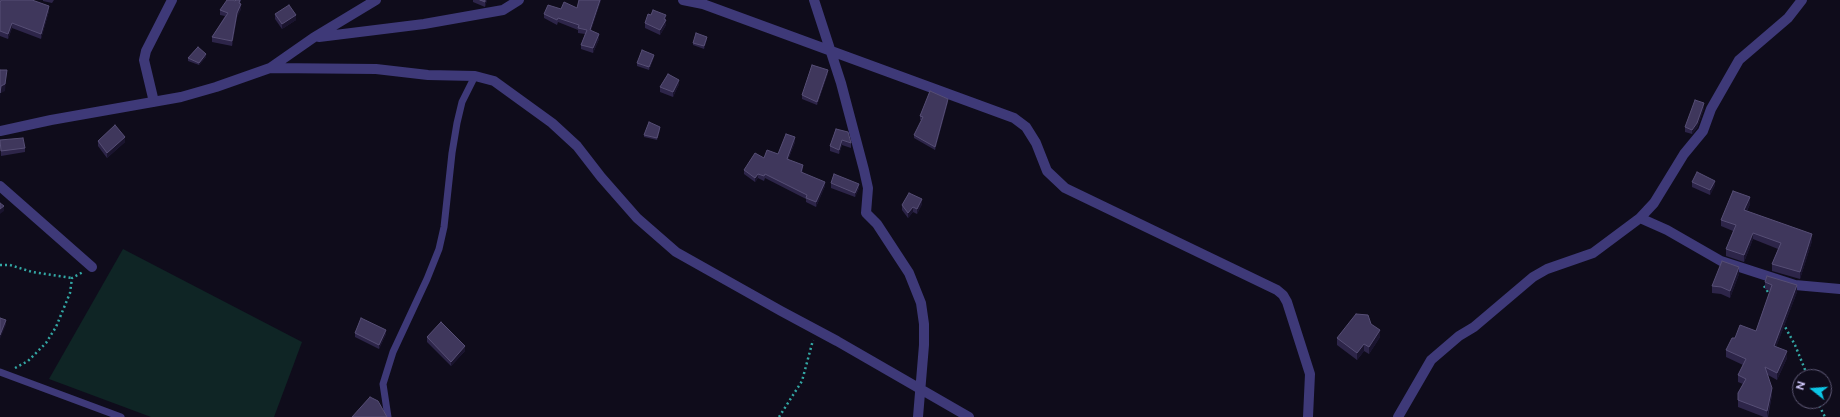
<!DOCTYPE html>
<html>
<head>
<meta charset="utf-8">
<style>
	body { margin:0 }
	#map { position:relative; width:1840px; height:417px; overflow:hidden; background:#0f0c1b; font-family:Raleway,sans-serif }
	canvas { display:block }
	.north { position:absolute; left:1792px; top:369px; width:40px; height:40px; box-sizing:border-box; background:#0f0c1b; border:1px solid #5d5875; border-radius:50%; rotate:287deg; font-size:11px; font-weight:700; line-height:16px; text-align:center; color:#d1c9fc }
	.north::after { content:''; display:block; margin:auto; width:14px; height:18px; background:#0cc6e5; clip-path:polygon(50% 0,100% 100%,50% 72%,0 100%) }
</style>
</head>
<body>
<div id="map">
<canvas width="1840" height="417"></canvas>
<div class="north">N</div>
</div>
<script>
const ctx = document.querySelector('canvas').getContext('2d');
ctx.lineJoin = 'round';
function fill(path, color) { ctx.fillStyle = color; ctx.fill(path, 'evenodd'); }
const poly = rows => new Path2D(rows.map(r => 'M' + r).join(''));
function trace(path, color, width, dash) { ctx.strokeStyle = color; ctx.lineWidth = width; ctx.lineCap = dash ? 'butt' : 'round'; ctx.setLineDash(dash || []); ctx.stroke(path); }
fill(poly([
	[123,249,302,342,274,417,151,417,49,379]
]), '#0f2525');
trace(poly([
	[0,265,10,265,32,272,72,278],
	[1764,286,1770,295],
	[1783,323,1795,345,1808,377],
	[15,368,28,361,46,343,56,327,70,293,72,278,83,272],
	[1817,401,1825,417],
	[779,417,802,381,813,340]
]), '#33a7a4', 2.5, [2, 3]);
trace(poly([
	[0,372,121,417],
	[388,417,383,384,393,352,427,279,439,249,444,227,452,153,457,123,462,102,475,76]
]), '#3e3978', 7);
trace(poly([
	[683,0,703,4,1014,118,1026,127,1036,143,1047,171,1065,188,1277,290,1283,295,1287,302,1310,374,1308,417],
	[814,0,841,83,864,170,868,188,866,213,877,224,909,273,921,303,924,324,924,345,918,417],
	[319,37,424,24,503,10,519,0],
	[270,68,376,69,428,75,475,76,494,81,552,123,577,146,601,177,637,218,676,252,781,311,837,341,969,417],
	[154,102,144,60,146,51,172,0],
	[0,131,51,120,181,97,216,87,270,68,313,38,376,0],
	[0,186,92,267],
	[1640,218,1667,230,1721,261,1795,285,1840,289],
	[1398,417,1431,360,1459,336,1474,327,1533,277,1547,269,1593,253,1640,218,1654,203,1684,154,1703,131,1711,109,1739,60,1788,18,1802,0]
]), '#3e3978', 10);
fill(poly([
	[43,0,54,0,52,3,43,1],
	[236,0,241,0,240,3,241,9,237,17,232,46,212,42,212,37,225,16,220,15,220,10,235,1],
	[473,0,487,0,485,7,473,2],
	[579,0,601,0,591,30,599,39,593,53,581,49,581,45,585,34,578,33,578,30,558,22,557,25,544,18,544,14,561,9,577,8],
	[0,3,49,11,41,39,12,28,8,39,0,36],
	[275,14,296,20,282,29,275,19],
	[666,20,666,25,660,35,645,28,645,23],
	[707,39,704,49,693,45,693,43],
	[206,57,199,65,188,61,188,58],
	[654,57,649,70,637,66,637,63],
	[828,73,817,105,802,99,802,95],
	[679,84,673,97,660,92,660,87],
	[948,102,935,150,914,138,914,135,922,120,920,120,920,116],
	[1704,108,1697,128,1692,134,1685,132,1685,127],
	[836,129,851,143,851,148,842,145,839,154,830,151,830,146],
	[660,130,657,140,644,137,644,135],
	[0,140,25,148,25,152,1,156],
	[98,141,125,142,107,158,98,146],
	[795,142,788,160,803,170,802,172,825,186,816,207,806,202,806,199,765,178,764,181,758,178,755,182,744,174,744,170,764,158,778,154],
	[1692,182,1715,185,1710,195,1692,187],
	[831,183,859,188,855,197,831,188],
	[922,204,917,214,913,212,908,218,902,210,902,205],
	[1750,204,1747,211,1812,241,1800,279,1772,271,1772,264,1778,249,1753,239,1744,262,1726,256,1726,249,1733,231,1721,226,1721,220],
	[1739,274,1730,298,1721,294,1712,293,1712,286],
	[1765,282,1797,292,1776,347,1787,358,1777,380,1768,375,1772,395,1768,417,1764,417,1738,407,1738,393,1743,384,1738,382,1738,375,1743,365,1726,357,1726,350,1735,338,1756,331,1770,291,1765,289],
	[1371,324,1380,337,1369,354,1364,351,1357,360,1337,345,1337,338],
	[355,333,386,334,379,349,355,337],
	[427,337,465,351,451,366,427,342]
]), '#2d2549');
fill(poly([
	[485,0,487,0,485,7],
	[600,0,601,0,590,34,590,30],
	[241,4,241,9,237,17,232,46,232,41,237,13],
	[49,6,49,11,41,39,41,34],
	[296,15,296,20,282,29,282,24],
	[666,15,666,25,660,35,660,30],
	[12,23,12,28,8,39,8,34],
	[599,34,599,39,593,53,593,48],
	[707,37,707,39,704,49,704,46],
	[206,54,206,57,199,65,199,63],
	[654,55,654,57,649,70,649,67],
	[7,70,5,91,1,93,0,99,1,86],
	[828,70,828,73,817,105,817,102],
	[679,80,679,84,673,97,673,92],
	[948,99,948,102,935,150,935,147],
	[1704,103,1704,108,1697,128,1692,134,1692,130],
	[660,127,660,130,657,140,657,138],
	[125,137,125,142,107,158,107,153],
	[795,137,795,142,787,163,787,159],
	[842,140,842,145,839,154,839,150],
	[803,165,803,170,801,176,801,172],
	[758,174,758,178,755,182,755,178],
	[1715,181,1715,185,1710,195,1710,190],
	[825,182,825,186,816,207,816,202],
	[859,184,859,188,855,197,855,193],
	[1750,197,1750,204,1744,216,1744,210],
	[922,199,922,204,917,214,917,209],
	[4,206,4,211,0,214,0,209],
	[913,207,913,212,908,218,908,213],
	[1753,233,1753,239,1744,262,1744,255],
	[1812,234,1812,241,1800,279,1800,272],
	[1739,267,1739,274,1730,298,1730,291],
	[1797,285,1797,292,1774,353,1774,346],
	[6,320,6,325,0,339,0,335],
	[386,330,386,334,379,349,379,345],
	[1380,330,1380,337,1369,354,1369,347],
	[1364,344,1364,351,1357,360,1357,353],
	[465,346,465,351,451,366,451,362],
	[1787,351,1787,358,1777,380,1777,373],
	[1772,388,1772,395,1767,417,1767,411]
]), '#1a142e');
const building = poly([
	[1,0,32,0,49,6,41,34,12,23,8,34,0,31,0,3,1,0],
	[227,0,233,0,235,1,236,0,240,0,239,3,241,4,237,13,232,41,212,37,228,13,220,10,227,0],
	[480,0,485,0,485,2,480,0],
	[579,0,600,0,590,30,599,34,593,48,581,45,587,30,578,28,579,25,558,18,557,20,544,14,548,5,561,9,564,2,577,8,579,0],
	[289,5,296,15,282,24,275,14,289,5],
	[653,10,666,15,664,19,666,20,660,30,645,23,648,14,651,15,653,10],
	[696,33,707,37,704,46,693,43,696,33],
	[198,47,206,54,199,63,188,58,198,47],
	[642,50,654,55,649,67,637,63,642,50],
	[812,65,828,70,817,102,802,95,812,65],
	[0,70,7,70,5,84,1,86,0,93,0,70],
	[668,74,679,80,673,92,660,87,668,74],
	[930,91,948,99,935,147,914,135,923,117,920,116,930,91],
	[1695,100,1704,103,1697,123,1692,130,1685,127,1695,100],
	[649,122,660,127,657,138,644,135,649,122],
	[115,125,125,137,107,153,98,141,115,125],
	[836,129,848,132,851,143,842,140,839,150,830,146,836,129],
	[786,134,795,137,787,159,803,165,801,172,825,182,816,202,806,198,807,195,765,174,764,176,758,174,755,178,744,170,755,153,764,158,767,150,778,154,786,134],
	[23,138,25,148,1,151,0,140,23,138],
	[1697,172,1715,181,1710,190,1692,182,1697,172],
	[834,174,859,184,855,193,831,183,834,174],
	[1733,191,1750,197,1744,210,1812,234,1800,272,1772,264,1781,243,1753,233,1744,255,1726,249,1736,225,1721,220,1733,191],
	[909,193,922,199,917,209,913,207,908,213,902,205,909,193],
	[0,203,4,206,0,209,0,203],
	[1722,261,1739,267,1730,291,1721,287,1712,286,1722,261],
	[1767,276,1797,285,1774,346,1787,351,1777,373,1765,367,1772,388,1767,411,1738,400,1738,393,1746,379,1738,375,1746,359,1726,350,1732,338,1735,338,1740,325,1756,331,1772,285,1765,282,1767,276],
	[1356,314,1368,315,1371,324,1380,330,1369,347,1364,344,1357,353,1337,338,1356,314],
	[0,318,6,320,0,335,0,318],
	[361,318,386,330,379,345,355,333,361,318],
	[441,322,465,346,451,362,427,337,441,322],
	[370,397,378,401,387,417,352,417,370,397]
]);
fill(building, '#3f375c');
trace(building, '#564e75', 1);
</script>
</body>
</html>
